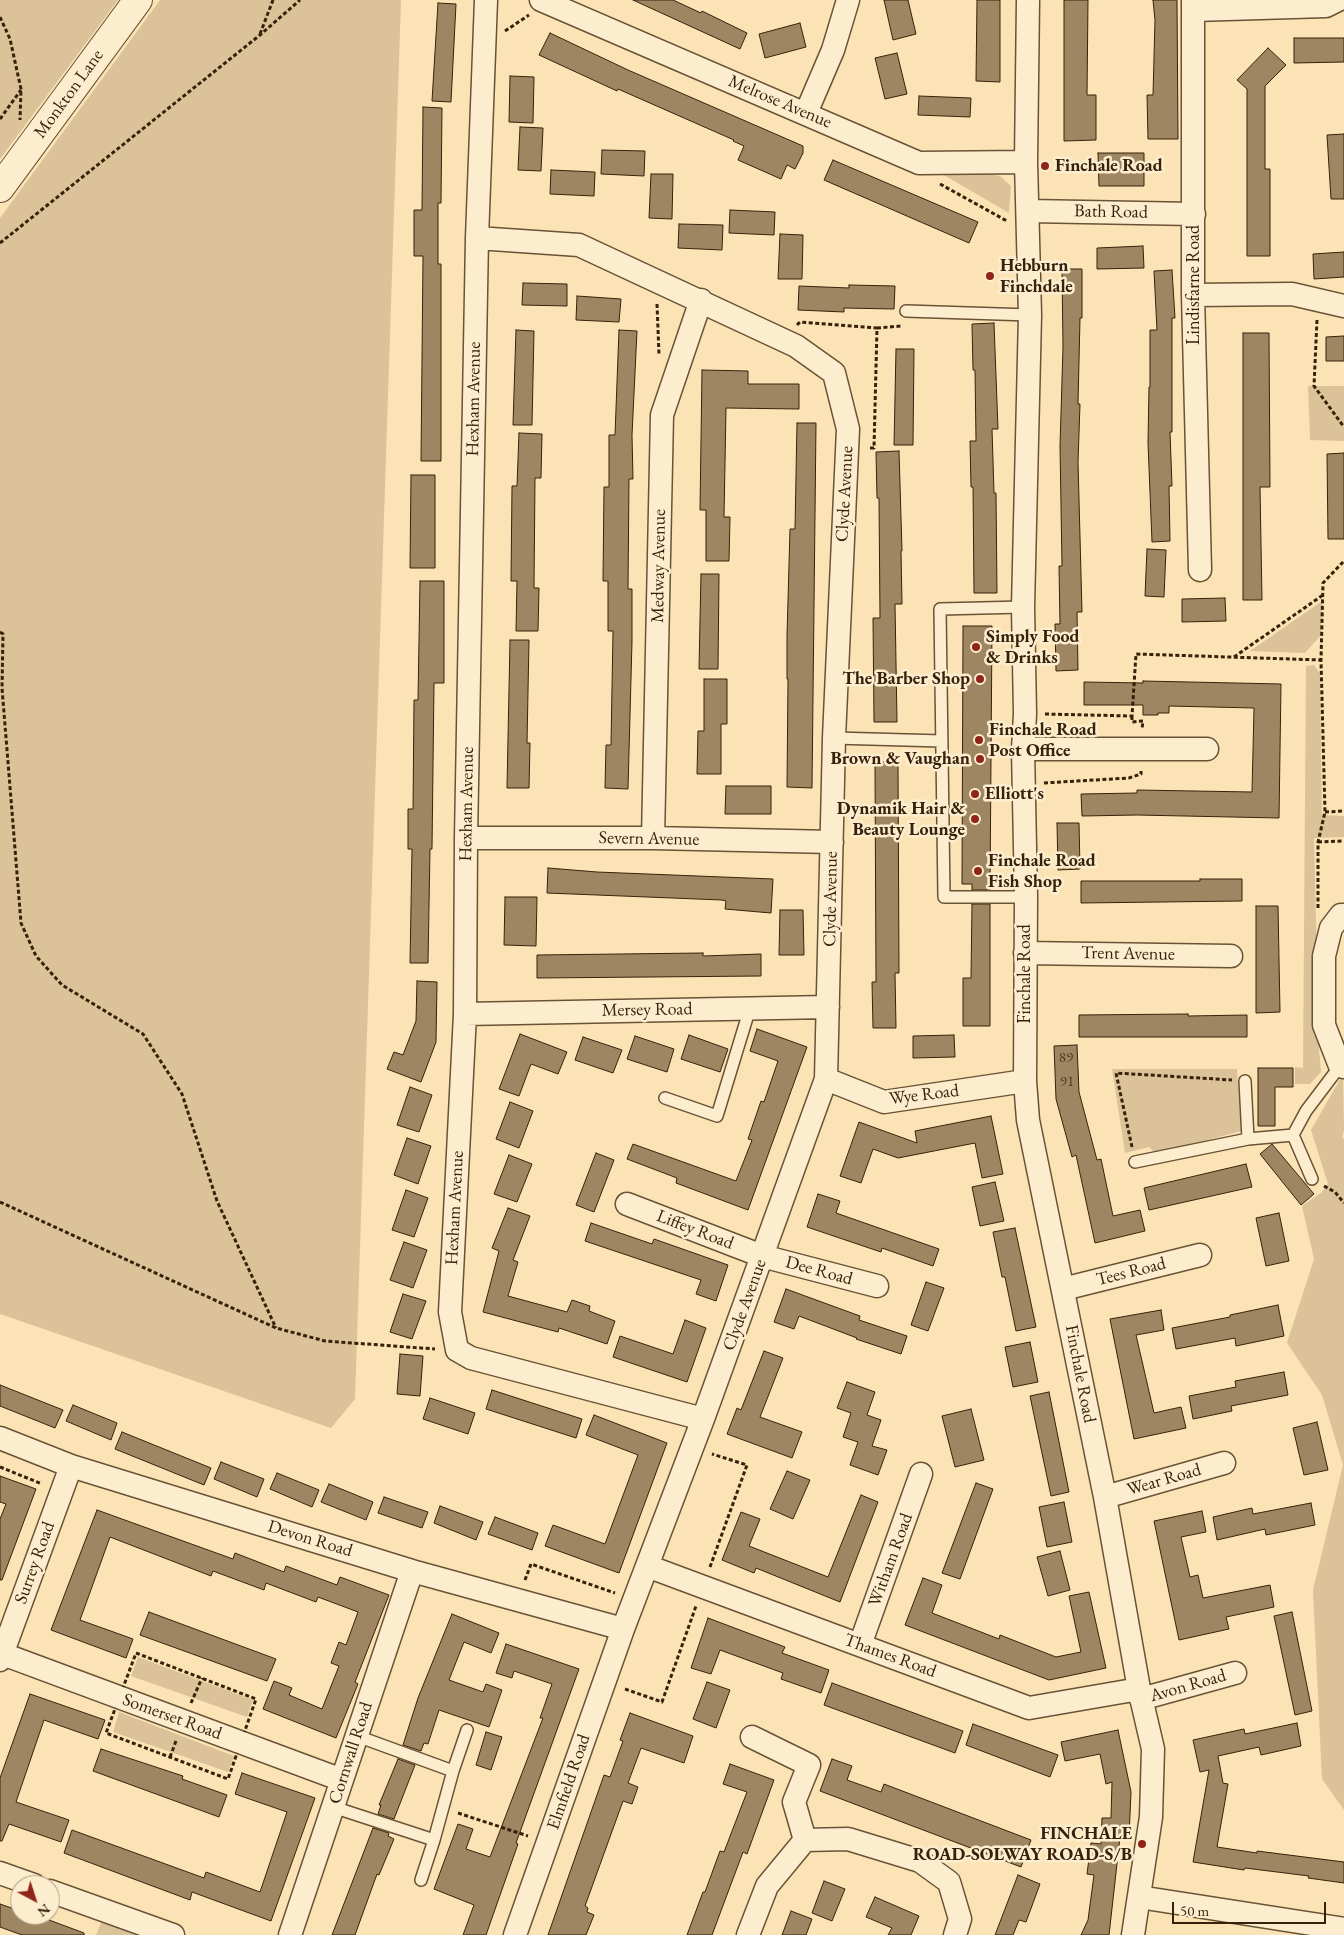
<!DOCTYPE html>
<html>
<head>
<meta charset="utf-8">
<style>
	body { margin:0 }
	#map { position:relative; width:1344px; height:1935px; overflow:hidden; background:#fce3b5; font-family:"EB Garamond",serif }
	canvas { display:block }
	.north { position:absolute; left:10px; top:1875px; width:50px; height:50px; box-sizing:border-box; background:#fdedcf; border:1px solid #ae9b80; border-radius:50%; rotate:140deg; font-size:14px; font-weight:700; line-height:20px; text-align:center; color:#38210a }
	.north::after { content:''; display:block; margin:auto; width:18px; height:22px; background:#8f2418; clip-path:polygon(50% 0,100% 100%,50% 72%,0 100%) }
	.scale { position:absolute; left:1172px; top:1902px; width:154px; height:22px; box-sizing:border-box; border:2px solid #38210a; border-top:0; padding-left:6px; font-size:15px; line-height:18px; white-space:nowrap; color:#38210a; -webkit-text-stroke:4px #fdedcf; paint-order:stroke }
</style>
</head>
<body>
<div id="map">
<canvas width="1344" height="1935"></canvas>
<div class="north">N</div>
<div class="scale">50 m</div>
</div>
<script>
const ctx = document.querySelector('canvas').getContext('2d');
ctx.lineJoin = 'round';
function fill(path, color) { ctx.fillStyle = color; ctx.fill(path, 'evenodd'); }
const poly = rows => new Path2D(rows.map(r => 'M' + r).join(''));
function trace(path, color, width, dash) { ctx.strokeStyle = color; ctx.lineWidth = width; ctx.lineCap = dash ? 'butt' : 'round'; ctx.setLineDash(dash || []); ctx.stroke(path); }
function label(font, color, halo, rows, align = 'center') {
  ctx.font = font + ' "EB Garamond",serif'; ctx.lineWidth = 5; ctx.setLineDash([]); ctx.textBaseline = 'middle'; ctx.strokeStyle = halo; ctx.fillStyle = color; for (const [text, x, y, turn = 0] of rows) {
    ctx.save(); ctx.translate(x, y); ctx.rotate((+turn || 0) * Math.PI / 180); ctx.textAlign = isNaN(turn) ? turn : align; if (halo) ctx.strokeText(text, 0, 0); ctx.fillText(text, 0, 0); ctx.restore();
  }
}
fill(poly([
	[0,0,118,0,0,159],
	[160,0,401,0,355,1399,331,1428,0,1314,0,218],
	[937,171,985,173,1000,176,1011,186,1009,213],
	[1308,386,1344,386,1344,441,1310,440],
	[1322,601,1321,635,1305,653,1250,651],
	[1314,665,1320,674,1322,815,1344,816,1344,837,1314,838,1319,1049,1321,1072,1310,1084,1295,1084,1295,1067,1303,1068,1306,666],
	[1112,1069,1237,1069,1241,1131,1156,1154,1149,1147,1125,1153],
	[1343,1074,1344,1130,1342,1138,1344,1138,1344,1810,1322,1779,1313,1590,1343,1465,1322,1395,1287,1343,1314,1259,1302,1206,1321,1193,1328,1184,1311,1130],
	[138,1657,253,1700,247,1717,131,1676],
	[119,1712,234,1756,228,1772,113,1732],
	[104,1916,155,1935,96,1935]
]), '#dbc298');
const building = poly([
	[633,0,673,0,701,13,702,11,747,33,740,49,633,0],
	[884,0,908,0,916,34,893,40,884,0],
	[977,0,1000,0,1000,82,976,81,977,0],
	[1064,0,1088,0,1087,95,1096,95,1096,140,1064,141,1064,0],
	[1153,0,1177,0,1178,139,1148,139,1147,95,1153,95,1155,20,1153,0],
	[438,3,456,4,451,102,432,101,438,3],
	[800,23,806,47,765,58,759,34,800,23],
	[550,33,628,70,803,146,803,153,795,169,787,165,781,179,738,160,744,146,733,141,734,140,618,89,617,91,539,55,550,33],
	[1294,38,1344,38,1344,62,1294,63,1294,38],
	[1268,48,1286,65,1265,86,1265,169,1270,169,1270,256,1247,256,1247,89,1237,80,1268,48],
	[897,53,907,94,885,99,875,58,897,53],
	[510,76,534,77,533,123,509,122,510,76],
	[919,96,971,98,970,117,918,115,919,96],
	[423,107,442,108,441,203,438,203,438,264,441,264,441,461,421,461,423,256,414,256,414,210,422,210,423,107],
	[520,127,543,128,541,171,518,170,520,127],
	[1344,134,1344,199,1331,199,1327,135,1344,134],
	[602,150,645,151,644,176,601,174,602,150],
	[1098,153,1144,153,1144,186,1099,186,1098,153],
	[833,160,978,222,969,243,824,180,833,160],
	[551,170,595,172,594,196,550,194,551,170],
	[651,174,673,174,672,219,649,218,651,174],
	[730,210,775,212,774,235,729,233,730,210],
	[679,224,723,225,722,250,678,248,679,224],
	[780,234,803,235,802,279,778,279,780,234],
	[1143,246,1144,268,1097,269,1097,248,1143,246],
	[1344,252,1344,277,1314,279,1313,254,1344,252],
	[1062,269,1082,269,1082,318,1080,318,1078,404,1080,404,1078,462,1082,612,1077,612,1078,670,1056,671,1055,624,1060,624,1059,566,1062,566,1060,446,1063,347,1062,269],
	[1172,270,1175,318,1172,318,1172,432,1170,432,1172,486,1169,486,1170,541,1152,542,1148,443,1149,387,1150,387,1150,330,1157,330,1154,271,1172,270],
	[523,283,567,284,567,306,522,305,523,283],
	[849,285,895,286,894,309,844,308,844,312,798,310,799,286,849,288,849,285],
	[577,296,621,299,619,322,576,320,577,296],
	[994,323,998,429,992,429,994,493,996,493,997,593,974,593,973,487,971,487,970,441,976,441,975,370,973,370,972,324,994,323],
	[516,330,534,331,532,425,513,425,516,330],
	[619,330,637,331,632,435,633,479,629,479,628,589,632,589,632,641,628,789,605,788,606,745,611,745,613,631,608,631,608,581,603,581,604,487,609,487,609,435,615,435,619,330],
	[1243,333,1269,333,1270,487,1260,487,1262,600,1243,600,1243,333],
	[1344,336,1344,361,1326,361,1326,337,1344,336],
	[896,349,914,349,913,445,894,445,896,349],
	[702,370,748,371,748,384,799,384,799,409,726,408,724,517,730,517,729,561,706,561,706,510,700,510,702,370],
	[797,423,816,423,812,788,787,787,788,679,787,679,787,636,790,529,795,529,797,423],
	[519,433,542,434,541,478,535,478,534,588,539,588,538,631,516,631,517,581,511,581,512,486,517,486,519,433],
	[899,451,902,551,901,551,902,604,895,604,897,722,874,722,873,618,880,618,879,498,877,498,876,452,899,451],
	[1344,453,1344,539,1328,539,1327,454,1344,453],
	[411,475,435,475,435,568,410,568,411,475],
	[1147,549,1166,550,1164,597,1145,596,1147,549],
	[701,574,719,574,718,669,699,669,701,574],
	[420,581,444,581,444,683,434,683,432,849,430,849,428,963,410,963,412,849,408,849,408,809,413,809,414,700,418,700,420,581],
	[1225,598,1226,621,1182,622,1182,599,1225,598],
	[963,626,992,626,990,890,972,890,972,884,962,884,963,626],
	[510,640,529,640,527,743,530,743,529,788,507,788,510,640],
	[704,679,727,679,727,724,721,724,721,774,697,774,698,731,704,731,704,679],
	[1143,681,1281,684,1279,818,1137,815,1082,816,1081,794,1137,793,1137,790,1252,792,1254,708,1169,706,1169,713,1158,713,1158,715,1143,715,1143,705,1084,705,1084,682,1143,683,1143,681],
	[875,762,898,762,899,973,895,973,896,1028,873,1028,872,982,876,982,875,762],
	[726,786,771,786,771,814,725,814,726,786],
	[1057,823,1079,823,1080,869,1058,870,1057,823],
	[548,868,597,872,773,879,771,913,725,909,726,901,722,900,547,893,548,868],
	[1200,879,1242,879,1242,901,1081,903,1081,881,1200,881,1200,879],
	[505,897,537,897,536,946,504,945,505,897],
	[972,904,990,904,990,1026,963,1026,963,978,971,978,972,904],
	[1256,906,1278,906,1280,1012,1256,1013,1256,906],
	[780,910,803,910,804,955,779,955,780,910],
	[703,953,703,956,761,954,761,976,537,978,537,955,703,953],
	[417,981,437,982,436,1042,421,1082,387,1069,394,1052,403,1055,416,1021,417,981],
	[1188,1014,1188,1016,1247,1015,1247,1037,1079,1037,1079,1015,1188,1014],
	[757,1029,807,1047,748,1210,676,1183,677,1178,627,1159,633,1144,736,1181,752,1140,748,1139,761,1101,764,1102,778,1061,750,1051,757,1029],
	[520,1034,567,1052,558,1074,531,1064,519,1096,499,1089,520,1034],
	[689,1035,728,1049,720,1072,681,1059,689,1035],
	[954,1035,955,1057,913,1058,913,1036,954,1035],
	[635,1036,674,1049,667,1072,627,1059,635,1036],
	[583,1037,622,1050,613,1073,575,1060,583,1037],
	[1077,1045,1079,1092,1097,1160,1101,1159,1113,1216,1140,1210,1145,1231,1095,1243,1076,1155,1072,1157,1056,1099,1054,1046,1077,1045],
	[1258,1068,1293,1068,1293,1087,1275,1087,1275,1126,1258,1126,1258,1068],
	[410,1087,432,1095,419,1132,397,1125,410,1087],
	[510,1102,533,1111,519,1148,496,1139,510,1102],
	[991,1116,1003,1174,982,1178,975,1143,898,1158,873,1149,861,1183,840,1176,859,1122,917,1143,915,1131,991,1116],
	[407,1138,431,1146,418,1184,394,1175,407,1138],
	[1272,1144,1314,1194,1301,1205,1260,1154,1272,1144],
	[596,1153,614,1160,594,1212,576,1205,596,1153],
	[509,1155,532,1164,517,1202,494,1194,509,1155],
	[1246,1164,1252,1187,1149,1210,1144,1188,1246,1164],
	[995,1182,1004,1221,980,1226,972,1187,995,1182],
	[406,1190,428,1198,414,1237,392,1230,406,1190],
	[818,1194,840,1201,836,1213,939,1249,933,1266,882,1248,881,1252,807,1227,818,1194],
	[508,1208,530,1216,513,1260,518,1262,508,1296,567,1312,572,1300,590,1306,589,1311,615,1321,607,1344,559,1328,558,1332,483,1312,499,1251,492,1248,508,1208],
	[1279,1213,1289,1261,1266,1266,1256,1218,1279,1213],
	[591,1223,652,1244,654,1239,728,1265,716,1301,696,1294,701,1280,585,1241,591,1223],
	[1015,1228,1036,1327,1016,1331,1005,1277,1002,1277,993,1232,1015,1228],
	[404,1242,427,1250,413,1288,390,1280,404,1242],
	[926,1282,944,1288,928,1331,911,1325,926,1282],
	[786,1289,860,1316,859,1320,907,1336,901,1354,856,1339,857,1338,799,1316,794,1329,774,1322,786,1289],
	[403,1294,426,1301,412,1339,390,1332,403,1294],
	[1278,1305,1284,1336,1236,1346,1235,1338,1176,1349,1172,1328,1230,1317,1230,1315,1278,1305],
	[1161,1310,1164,1330,1136,1335,1154,1413,1181,1407,1186,1428,1134,1439,1110,1319,1161,1310],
	[685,1320,706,1328,687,1382,613,1357,620,1336,673,1354,685,1320],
	[1030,1342,1038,1382,1013,1387,1005,1347,1030,1342],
	[764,1351,783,1358,760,1417,802,1432,792,1458,727,1434,737,1408,741,1410,764,1351],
	[400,1354,423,1356,420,1396,397,1394,400,1354],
	[1284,1372,1288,1395,1231,1406,1232,1411,1193,1419,1189,1396,1236,1387,1235,1381,1284,1372],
	[847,1382,875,1392,867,1415,881,1420,872,1446,887,1450,878,1475,850,1465,858,1442,843,1437,851,1413,837,1408,847,1382],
	[0,1385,63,1410,55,1428,0,1406,0,1385],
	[492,1390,582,1419,576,1438,486,1409,492,1390],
	[1049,1392,1069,1492,1051,1496,1030,1396,1049,1392],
	[430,1398,475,1413,468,1434,423,1419,430,1398],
	[73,1405,117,1423,111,1440,66,1421,73,1405],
	[971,1409,984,1460,955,1467,942,1416,971,1409],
	[594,1415,667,1443,619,1573,545,1546,553,1525,605,1544,638,1455,586,1435,594,1415],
	[1317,1422,1328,1470,1304,1475,1293,1428,1317,1422],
	[122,1432,211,1468,204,1485,115,1449,122,1432],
	[221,1462,264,1479,257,1497,214,1479,221,1462],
	[787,1471,810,1480,793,1519,770,1509,787,1471],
	[277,1473,319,1490,312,1507,270,1489,277,1473],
	[0,1476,36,1489,2,1580,0,1580,0,1519,6,1504,0,1502,0,1476],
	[976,1483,993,1489,960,1579,942,1573,976,1483],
	[329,1484,373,1502,366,1520,321,1502,329,1484],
	[861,1495,878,1502,840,1602,756,1568,754,1573,722,1560,741,1512,760,1519,749,1546,828,1577,861,1495],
	[384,1497,428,1512,422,1528,378,1513,384,1497],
	[1064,1502,1072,1542,1047,1547,1039,1507,1064,1502],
	[1311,1503,1315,1525,1266,1535,1265,1529,1217,1540,1213,1517,1252,1508,1253,1514,1311,1503],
	[440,1506,483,1522,476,1540,434,1523,440,1506],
	[97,1510,233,1559,235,1553,284,1572,286,1566,337,1585,340,1577,389,1595,355,1682,358,1684,336,1738,263,1709,274,1681,292,1688,289,1695,322,1709,339,1666,331,1663,339,1642,346,1645,358,1612,318,1597,316,1602,266,1583,264,1590,213,1571,211,1576,110,1537,80,1620,133,1639,126,1658,51,1630,97,1510],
	[1202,1511,1206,1532,1181,1537,1190,1577,1198,1575,1203,1598,1270,1585,1274,1607,1226,1617,1229,1629,1179,1640,1154,1521,1202,1511],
	[495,1517,538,1533,532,1550,488,1534,495,1517],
	[1060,1551,1070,1590,1048,1596,1037,1557,1060,1551],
	[923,1578,942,1585,932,1613,999,1639,1000,1635,1056,1657,1081,1652,1069,1596,1089,1592,1106,1668,1049,1680,905,1625,923,1578],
	[149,1612,276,1659,267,1681,140,1635,149,1612],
	[1292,1612,1312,1711,1295,1715,1274,1616,1292,1612],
	[452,1614,499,1633,491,1653,464,1642,449,1680,483,1692,486,1684,502,1690,489,1727,439,1710,428,1744,424,1743,421,1751,403,1745,418,1698,452,1614],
	[708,1618,785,1647,782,1653,829,1670,821,1693,781,1679,783,1673,720,1650,711,1674,691,1668,708,1618],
	[506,1644,579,1669,516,1843,518,1844,486,1935,463,1935,474,1905,434,1889,458,1824,473,1829,466,1849,490,1857,543,1718,540,1718,552,1684,514,1671,512,1678,496,1673,506,1644],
	[707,1682,730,1690,716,1728,693,1719,707,1682],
	[832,1683,963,1731,955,1753,824,1705,832,1683],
	[30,1694,105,1720,98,1739,44,1720,16,1802,69,1820,61,1842,9,1824,2,1841,0,1841,0,1778,30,1694],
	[630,1713,693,1736,684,1763,641,1748,628,1783,638,1787,632,1804,623,1801,585,1906,588,1908,587,1912,594,1915,586,1935,548,1935,604,1775,610,1777,623,1741,620,1740,630,1713],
	[1297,1723,1301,1746,1261,1755,1259,1747,1218,1756,1223,1783,1228,1784,1217,1847,1257,1853,1257,1851,1344,1862,1344,1883,1308,1878,1309,1876,1245,1868,1244,1870,1193,1862,1209,1770,1200,1772,1193,1740,1244,1729,1245,1734,1297,1723],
	[973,1724,1058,1755,1050,1777,966,1745,973,1724],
	[1118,1730,1131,1792,1129,1837,1120,1837,1109,1935,1081,1935,1088,1920,1094,1875,1087,1874,1091,1843,1101,1844,1102,1818,1111,1818,1112,1782,1106,1784,1100,1754,1065,1761,1061,1742,1118,1730],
	[486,1732,502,1737,491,1770,476,1765,486,1732],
	[101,1749,183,1776,182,1779,227,1795,219,1817,93,1771,101,1749],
	[398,1759,415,1765,394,1819,378,1814,381,1805,379,1805,398,1759],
	[832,1759,852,1766,847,1780,881,1792,884,1784,1031,1840,1021,1867,820,1791,832,1759],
	[730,1764,774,1780,747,1854,743,1852,712,1935,687,1935,703,1892,705,1892,720,1851,724,1852,747,1792,723,1784,730,1764],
	[242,1773,315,1798,271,1921,192,1892,190,1900,64,1853,72,1830,204,1878,206,1872,260,1892,287,1812,235,1794,242,1773],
	[373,1828,389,1833,388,1836,394,1839,379,1875,377,1874,355,1935,332,1935,373,1828],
	[1018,1875,1040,1884,1026,1922,1019,1920,1013,1935,995,1935,1018,1875],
	[824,1881,845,1889,832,1921,812,1913,824,1881],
	[875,1897,919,1916,911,1935,888,1935,892,1928,866,1917,875,1897],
	[0,1904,20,1911,20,1915,29,1915,40,1919,41,1917,84,1933,84,1935,22,1935,0,1927,0,1904],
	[791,1911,812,1919,806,1935,782,1935,791,1911]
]);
fill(building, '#9e8663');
trace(building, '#38210a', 1);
const service = poly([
	[906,311,1030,315],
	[1023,607,940,609,944,897,1026,897],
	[834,738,942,741],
	[1245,1081,1248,1139],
	[665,1098,717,1116,750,1008],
	[1135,1162,1248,1139,1293,1135],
	[1312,1179,1293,1135,1306,1111,1340,1066],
	[453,1771,467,1730],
	[333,1807,434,1840,453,1771,357,1736],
	[421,1880,434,1840]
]);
const minor = poly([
	[486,0,477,238,466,838,465,1014,450,1312,457,1350,471,1358,703,1419],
	[541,0,919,163,1026,162],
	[1028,0,1026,162,1030,315,1023,607,1025,714,1023,749,1026,897,1025,1081,1028,1120,1105,1497,1139,1689,1153,1749,1151,1817,1133,1935],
	[1193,0,1193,295,1200,570],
	[1194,10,1326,6,1338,0],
	[806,113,833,50,848,0],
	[1029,211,1194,214],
	[477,238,579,245,796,346,834,373,848,429,834,738,826,1079,703,1419,623,1629,515,1935],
	[1193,295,1292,294,1344,306],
	[1023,749,1207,749],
	[466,838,653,838,832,842],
	[653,838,662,415,701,300],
	[1344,915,1341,915,1331,928,1324,956,1324,1025,1340,1066,1344,1067],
	[1025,953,1231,956],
	[465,1014,828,1007],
	[826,1079,884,1102,1025,1081],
	[627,1204,762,1256,877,1286],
	[1063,1289,1200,1255],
	[0,1438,71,1466,412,1571,623,1629],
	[1105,1497,1224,1463],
	[647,1566,1029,1708,1139,1689],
	[860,1645,921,1474],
	[0,1653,342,1780],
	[0,1660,71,1466],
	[1141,1699,1235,1673],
	[805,1840,848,1839,920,1861,949,1882,960,1919,955,1935],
	[0,1873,34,1885],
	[50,1891,173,1935],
	[1139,1897,1344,1929],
	[290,1935,412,1571],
	[748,1935,767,1886,805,1840,794,1802,809,1765,752,1737]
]);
const tertiary = poly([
	[0,188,138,0]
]);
trace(service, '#695235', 14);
trace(minor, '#695235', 25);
trace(tertiary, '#695235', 30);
trace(poly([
	[0,17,10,39,21,89,20,120],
	[505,31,529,15],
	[260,34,273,0],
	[0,119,21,90],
	[940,184,1007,221],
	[0,243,260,35,300,0],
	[657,304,659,355],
	[1317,320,1314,386,1344,427],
	[797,325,800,322,877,328,874,448,869,448],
	[877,328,901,326],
	[0,632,3,634,2,688,21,923,36,956,62,985,143,1034,182,1094,217,1201,276,1328],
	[1234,657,1323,595],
	[1045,714,1132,716,1136,654,1321,660],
	[1132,716,1132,722,1143,721,1142,729],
	[1044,783,1129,778,1141,774,1141,771],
	[1325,812,1344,811],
	[1318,842,1344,841],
	[1318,908,1318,842,1325,812,1321,660,1323,583,1344,561],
	[1132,1147,1116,1073,1232,1080],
	[1324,1186,1335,1192,1344,1203],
	[0,1202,276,1328,325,1341,435,1349],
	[0,1467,42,1484],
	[710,1567,747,1465,712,1454],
	[525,1580,531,1564,615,1593],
	[136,1653,256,1699,228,1779,106,1733,136,1653],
	[625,1689,662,1702,696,1606],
	[191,1703,202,1678],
	[170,1757,176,1741],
	[458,1813,528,1836]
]), '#38210a', 3, [4, 2.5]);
trace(service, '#fdedcf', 11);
trace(minor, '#fdedcf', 22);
trace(tertiary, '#fdedcf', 28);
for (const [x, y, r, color] of [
	[1045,166,5,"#8f2418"],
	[990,276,5,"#8f2418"],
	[976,647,5,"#8f2418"],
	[980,679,5,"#8f2418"],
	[979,740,5,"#8f2418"],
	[980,759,5,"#8f2418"],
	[975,794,5,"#8f2418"],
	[975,819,5,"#8f2418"],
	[978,871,5,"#8f2418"],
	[1142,1844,5,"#8f2418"]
]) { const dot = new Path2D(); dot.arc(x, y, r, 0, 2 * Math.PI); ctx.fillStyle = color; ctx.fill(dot); trace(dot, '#fdedcf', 2); }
label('15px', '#523a20', null, [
	["89",1066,1058],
	["91",1067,1082]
]);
label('18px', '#38210a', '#fdedcf', [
	["Monkton Lane",69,94,-54],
	["Melrose Avenue",780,102,23],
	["Bath Road",1111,212,1],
	["Lindisfarne Road",1194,285,-90],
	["Hexham Avenue",474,399,-89],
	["Clyde Avenue",845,494,-87],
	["Medway Avenue",659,566,-89],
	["Hexham Avenue",467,804,-89],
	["Severn Avenue",649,839,1],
	["Clyde Avenue",831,899,-89],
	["Trent Avenue",1128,954,1],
	["Finchale Road",1025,974,-90],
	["Mersey Road",647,1010,-1],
	["Wye Road",924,1095,-7],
	["Hexham Avenue",455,1208,-87],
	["Liffey Road",695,1230,21],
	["Dee Road",819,1271,15],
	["Tees Road",1131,1272,-14],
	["Clyde Avenue",745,1305,-70],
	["Finchale Road",1080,1374,79],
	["Wear Road",1164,1480,-16],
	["Devon Road",310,1539,17],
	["Witham Road",891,1560,-70],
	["Surrey Road",35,1563,-70],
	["Thames Road",890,1656,20],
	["Avon Road",1188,1686,-16],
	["Somerset Road",172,1717,20],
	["Cornwall Road",351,1753,-72],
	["Elmfield Road",569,1782,-71]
]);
label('bold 18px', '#38210a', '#fdedcf', [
	["Finchale Road",1055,166],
	["Hebburn",1000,266],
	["Finchdale",1000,287],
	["Simply Food",986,637],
	["& Drinks",986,658],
	["The Barber Shop",970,679,"right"],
	["Finchale Road",989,730],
	["Post Office",989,751],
	["Brown & Vaughan",970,759,"right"],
	["Elliott's",985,794],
	["Dynamik Hair &",965,809,"right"],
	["Beauty Lounge",965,830,"right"],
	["Finchale Road",988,861],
	["Fish Shop",988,882],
	["FINCHALE",1132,1834,"right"],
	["ROAD-SOLWAY ROAD-S/B",1132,1855,"right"]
], 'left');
</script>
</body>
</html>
